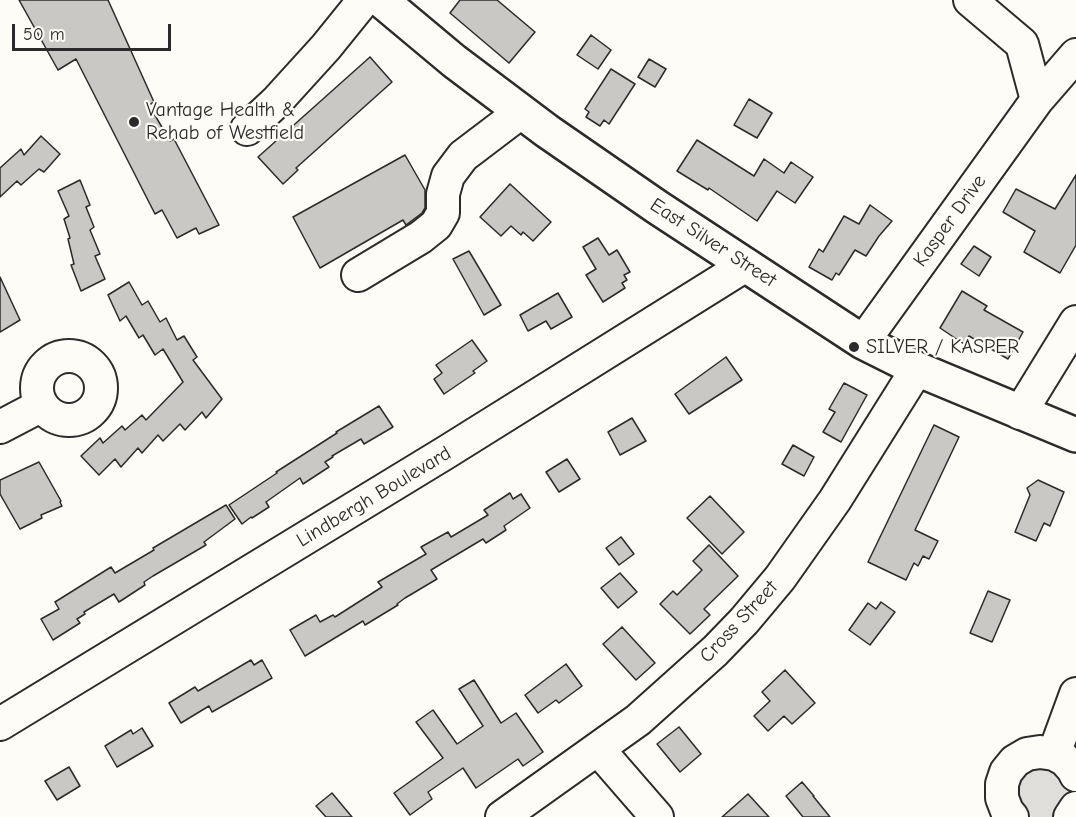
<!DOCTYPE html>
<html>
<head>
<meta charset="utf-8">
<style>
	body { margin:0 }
	#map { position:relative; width:1076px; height:817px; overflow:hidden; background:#fdfcf7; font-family:"Comic Neue",sans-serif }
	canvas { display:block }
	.scale { position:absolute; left:12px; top:24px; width:159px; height:27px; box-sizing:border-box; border:3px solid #2b2b2b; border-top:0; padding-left:8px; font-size:18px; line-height:21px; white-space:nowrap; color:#2b2b2b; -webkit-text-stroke:4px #fdfcf7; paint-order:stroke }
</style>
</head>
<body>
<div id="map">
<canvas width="1076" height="817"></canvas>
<div class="scale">50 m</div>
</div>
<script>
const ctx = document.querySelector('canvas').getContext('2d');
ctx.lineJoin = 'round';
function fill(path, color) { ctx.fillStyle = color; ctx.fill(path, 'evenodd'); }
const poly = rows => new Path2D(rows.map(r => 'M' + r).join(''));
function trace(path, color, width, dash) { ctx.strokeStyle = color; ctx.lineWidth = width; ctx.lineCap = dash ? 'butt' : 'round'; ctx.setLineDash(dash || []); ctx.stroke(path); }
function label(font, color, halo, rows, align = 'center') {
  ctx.font = font + ' "Comic Neue",sans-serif'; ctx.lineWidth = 4.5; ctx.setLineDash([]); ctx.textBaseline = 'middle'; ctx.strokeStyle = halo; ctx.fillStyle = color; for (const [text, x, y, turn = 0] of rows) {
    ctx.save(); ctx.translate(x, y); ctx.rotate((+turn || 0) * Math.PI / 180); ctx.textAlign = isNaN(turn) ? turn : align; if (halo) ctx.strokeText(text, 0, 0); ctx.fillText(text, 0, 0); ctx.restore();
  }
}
fill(poly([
	[1035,762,1071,777,1070,788,1057,817,1032,817,1015,809,1012,797,1023,769]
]), '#dfdeda');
const building = poly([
	[19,0,108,0,154,102,149,105,170,141,174,139,219,225,199,234,196,228,177,238,162,210,155,214,76,59,58,70,19,0],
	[460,0,497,0,535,32,509,63,450,13,460,0],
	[591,35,611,50,598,69,577,55,591,35],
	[370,57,392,82,296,168,298,170,283,184,258,157,370,57],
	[649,59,666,69,655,87,638,77,649,59],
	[611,69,635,84,609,124,604,120,600,126,586,117,589,112,585,109,611,69],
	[749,99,772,113,757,138,734,125,749,99],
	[41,136,60,154,44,172,39,169,21,185,17,181,0,197,0,168,21,149,24,155,41,136],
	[697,140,754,176,764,159,784,173,791,162,813,177,795,203,777,191,757,221,709,188,708,190,677,171,697,140],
	[405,155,425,190,425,208,422,213,406,225,403,220,320,268,293,217,405,155],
	[1076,175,1076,245,1060,273,1024,252,1035,231,1003,212,1016,189,1055,209,1076,175],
	[80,180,90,205,86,207,94,227,90,230,100,254,95,256,105,279,81,291,71,265,74,264,68,239,70,238,64,219,69,216,58,191,80,180],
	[510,184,551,222,533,241,523,232,521,235,511,226,501,236,480,217,510,184],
	[870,205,892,221,879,236,866,256,855,250,839,275,836,273,832,280,809,267,819,249,823,252,844,216,859,224,870,205],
	[598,238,609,255,617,250,630,272,624,275,627,280,622,283,625,288,603,302,586,275,596,269,583,247,598,238],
	[974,246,991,257,979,276,961,264,974,246],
	[469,251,501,305,484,315,453,259,469,251],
	[0,277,20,320,0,332,0,277],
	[129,282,142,305,148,301,160,322,166,318,177,340,184,336,197,357,193,360,222,399,206,418,202,412,185,430,180,424,163,441,158,435,142,453,138,448,121,467,115,459,99,475,81,456,100,438,103,443,122,426,125,430,142,415,146,420,183,382,163,349,155,355,143,335,139,338,126,316,120,321,108,295,129,282],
	[962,291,987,306,984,310,1023,332,1008,359,969,336,964,344,940,328,962,291],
	[558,293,572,317,551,329,546,321,528,331,520,315,558,293],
	[472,340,487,361,473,371,475,373,444,394,434,379,442,373,436,365,472,340],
	[726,357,742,380,689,414,675,394,726,357],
	[844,383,867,395,841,442,823,432,835,412,829,409,844,383],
	[379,406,393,427,364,444,361,439,332,456,333,457,325,462,329,467,303,484,300,478,266,502,269,507,252,518,251,517,242,524,229,505,277,473,276,472,337,433,336,432,379,406],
	[632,418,646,441,620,455,608,432,632,418],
	[934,425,959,437,915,530,938,541,929,559,923,556,918,566,914,563,906,580,868,562,934,425],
	[793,445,814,457,804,476,782,464,793,445],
	[567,459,580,479,559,492,546,472,567,459],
	[39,462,61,501,60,502,62,506,41,515,42,518,20,529,0,494,0,480,39,462],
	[1038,480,1064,492,1050,526,1044,523,1036,541,1015,532,1030,495,1027,488,1038,480],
	[510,493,513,499,521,494,530,508,504,526,506,530,486,543,483,539,431,570,437,579,405,598,397,604,398,605,365,625,363,621,305,656,290,630,316,615,320,622,333,615,335,617,382,587,378,582,426,554,421,547,448,532,451,537,488,515,484,510,510,493],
	[710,496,744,532,722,554,687,518,710,496],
	[226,505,235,519,204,542,206,545,153,576,144,582,145,585,119,602,114,594,84,612,85,614,77,619,80,623,53,640,41,619,59,609,55,602,111,567,115,573,154,550,153,548,226,505],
	[621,537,634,554,619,565,606,548,621,537],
	[709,545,738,576,704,609,710,615,690,634,660,604,673,591,677,595,702,570,693,561,709,545],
	[620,573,637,592,618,608,601,588,620,573],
	[988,591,1010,600,992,642,970,633,988,591],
	[881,602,895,612,870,645,849,630,868,603,876,609,881,602],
	[622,627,655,663,636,680,603,644,622,627],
	[251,660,254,665,262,660,272,678,212,712,209,706,181,723,169,703,195,687,198,691,251,660],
	[566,664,582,686,559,703,556,700,538,713,525,695,566,664],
	[785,670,815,703,792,724,784,716,768,731,754,716,770,701,762,692,785,670],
	[474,680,501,723,516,713,543,752,523,766,518,759,476,788,463,768,428,792,432,799,410,815,394,793,443,758,416,722,433,710,457,744,483,726,459,689,474,680],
	[679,727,701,754,680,772,657,744,679,727],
	[142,728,153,746,117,767,105,746,131,730,133,734,142,728],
	[69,767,80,786,57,800,45,781,69,767],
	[802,782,814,796,813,796,830,817,803,817,786,796,802,782],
	[332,793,352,817,326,817,316,806,332,793],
	[748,794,769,817,722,817,748,794]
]);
fill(building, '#c9c8c4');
trace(building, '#2b2b2b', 1.5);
const minor = poly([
	[970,0,1022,44,1037,100],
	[247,129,276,102,326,47,364,0],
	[358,275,421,237,436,225,443,213,443,194,448,176,463,156,521,112],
	[863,342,1037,100,1076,55],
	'37 388a32 32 0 1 1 64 0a32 32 0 1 1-64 0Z',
	[1020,413,1076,322],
	[0,427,42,405],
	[0,724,445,453,746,265],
	[598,749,657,817],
	[1054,754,1076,694],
	[502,817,638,720,715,651,744,621,780,578,835,500,917,369],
	[1012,817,1007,811,1002,798,1002,784,1006,772,1015,761,1027,754,1040,752,1054,754,1065,760,1073,769,1076,775],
	[1070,817,1076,808]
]);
const major = poly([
	[381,0,454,61,547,131,657,207,863,342,917,369,1076,435]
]);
trace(minor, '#2b2b2b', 36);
trace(major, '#2b2b2b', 38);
trace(minor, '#fdfcf7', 32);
trace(major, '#fdfcf7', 33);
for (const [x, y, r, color] of [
	[134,122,6,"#2b2b2b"],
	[854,347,6,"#2b2b2b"]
]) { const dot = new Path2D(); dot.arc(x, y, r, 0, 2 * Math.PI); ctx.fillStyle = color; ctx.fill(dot); trace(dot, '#fdfcf7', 2); }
label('20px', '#2b2b2b', '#fdfcf7', [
	["Vantage Health &",146,110],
	["Rehab of Westfield",146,133],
	["SILVER / KASPER",866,347]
], 'left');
label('20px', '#2b2b2b', '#fdfcf7', [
	["Kasper Drive",950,221,-54],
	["East Silver Street",713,243,33],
	["Lindbergh Boulevard",374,497,-31],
	["Cross Street",739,622,-47]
]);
</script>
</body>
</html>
